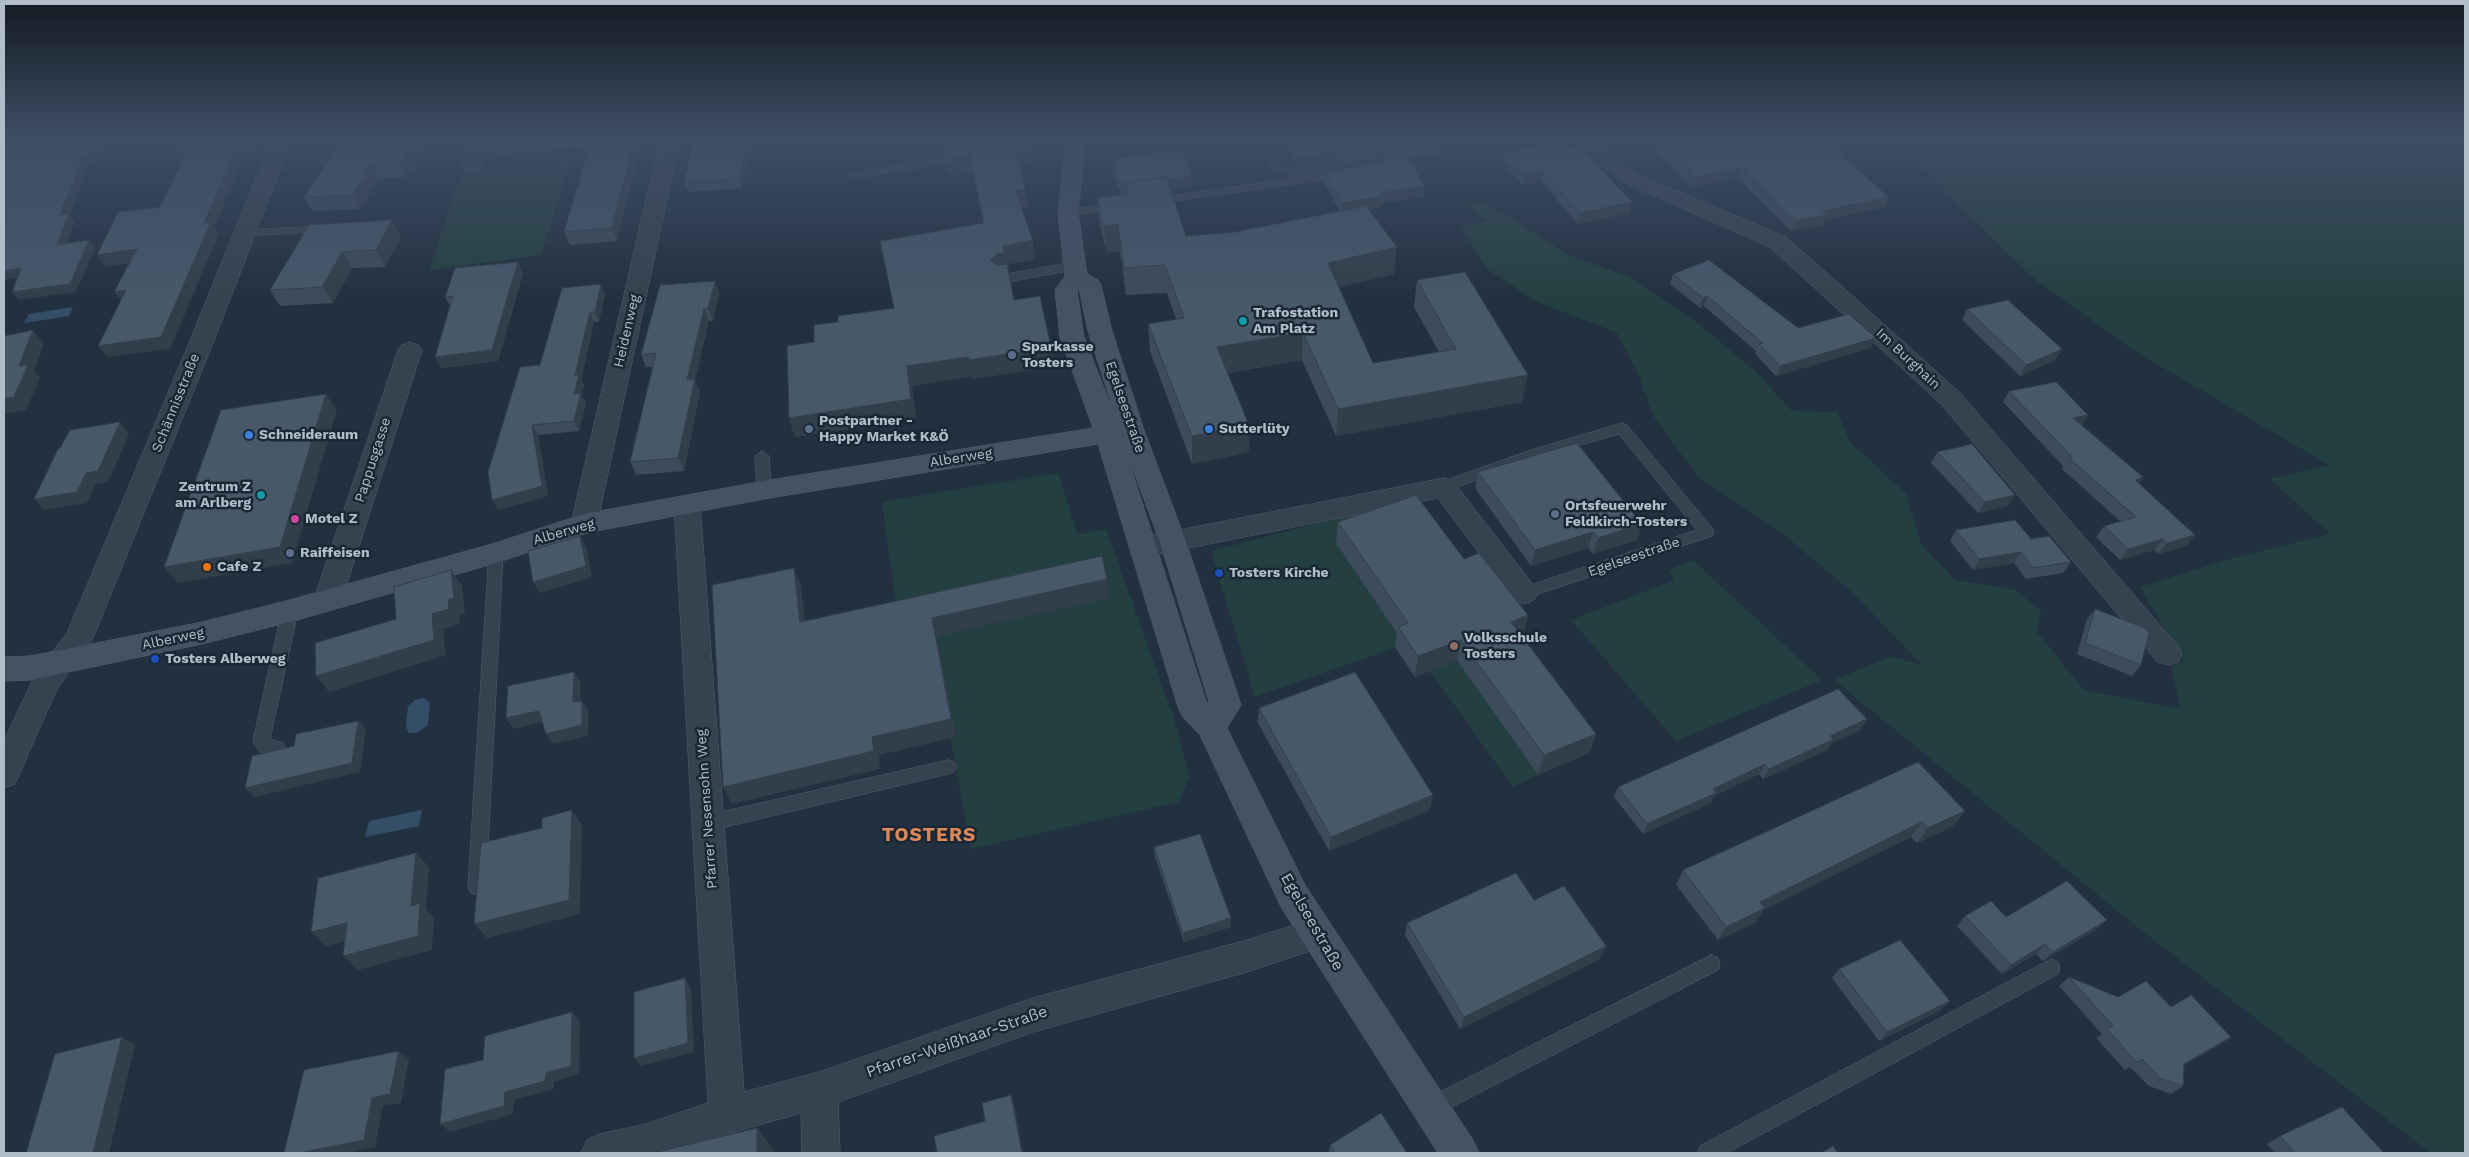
<!DOCTYPE html>
<html>
<head>
<meta charset="utf-8">
<style>
	body { margin:0 }
	#map { position:relative; width:2469px; height:1157px; overflow:hidden; background:#223140; font-family:"Work Sans",sans-serif }
	canvas { display:block }
	.frame { position:absolute; inset:0; border:5px solid #b2bdca; pointer-events:none }
</style>
</head>
<body>
<div id="map">
<canvas width="2469" height="1157"></canvas>
<div class="frame"></div>
</div>
<script>
const ctx = document.querySelector('canvas').getContext('2d');
ctx.lineJoin = 'round';
function fill(path, color) { ctx.fillStyle = color; ctx.fill(path, 'evenodd'); }
const poly = rows => new Path2D(rows.map(r => 'M' + r).join(''));
function trace(path, color, width, dash) { ctx.strokeStyle = color; ctx.lineWidth = width; ctx.lineCap = dash ? 'butt' : 'round'; ctx.setLineDash(dash || []); ctx.stroke(path); }
function label(font, color, halo, rows, align = 'center') {
  ctx.font = font + ' "Work Sans",sans-serif'; ctx.lineWidth = 5; ctx.setLineDash([]); ctx.textBaseline = 'middle'; ctx.strokeStyle = halo; ctx.fillStyle = color; for (const [text, x, y, turn = 0] of rows) {
    ctx.save(); ctx.translate(x, y); ctx.rotate((+turn || 0) * Math.PI / 180); ctx.textAlign = isNaN(turn) ? turn : align; if (halo) ctx.strokeText(text, 0, 0); ctx.fillText(text, 0, 0); ctx.restore();
  }
}
fill(poly([
	[1894,139,2465,139,2465,1153,2431,1153,2146,934,1834,680,1892,656,1922,665,1852,592,1782,533,1699,478,1654,417,1637,371,1616,332,1537,302,1487,269,1461,227,1486,221,1465,205,1483,203,1511,217,1566,254,1632,278,1700,325,1756,372,1792,411,1837,412,1850,442,1906,494,1921,544,1955,580,2014,589,2041,611,2037,632,2084,690,2181,709,2171,666,2184,661,2140,587,2226,560,2330,534,2270,479,2329,465,2138,353,2033,278],
	[571,160,541,255,429,270,463,171],
	[1058,473,1077,534,1106,529,1176,725,1189,777,1179,802,971,849,928,616,898,619,882,502],
	[1407,500,1429,511,1465,578,1405,644,1255,697,1211,551],
	[1693,560,1822,680,1676,741,1571,620,1675,580,1668,570],
	[1457,660,1538,775,1513,787,1430,671]
]), '#243f41');
fill(poly([
	[73,307,69,316,24,323,29,314],
	[424,698,430,703,428,725,417,733,409,733,406,727,408,706,415,700],
	[422,810,419,826,365,837,369,821]
]), '#344e68');
const lane = poly([
	[1065,139,1079,139,1080,141,1075,144,1008,151,1003,148,1008,145,1065,139],
	[1327,139,1337,139,1334,145,1345,167,1344,169,1295,177,1268,166,1273,163,1296,171,1333,165,1324,145,1327,139],
	[1355,139,1368,139,1378,145,1388,165,1387,167,1373,173,1365,173,1365,169,1377,164,1370,149,1355,139],
	[966,153,970,154,970,158,854,179,848,176,854,173,966,153],
	[1344,171,1350,174,1348,176,1154,204,1148,201,1154,198,1344,171],
	[1119,203,1125,206,1123,208,1068,216,1062,213,1068,210,1119,203],
	[325,226,331,229,329,231,244,236,238,233,244,230,325,226],
	[1074,262,1080,266,1078,269,1001,283,995,279,1001,275,1074,262],
	[1622,423,1627,425,1712,528,1714,532,1712,536,1529,597,1519,597,1516,593,1519,589,1697,530,1619,434,1541,456,1444,492,1439,491,1437,487,1439,483,1531,450,1622,423],
	[762,451,769,456,771,490,764,495,757,490,755,456,762,451],
	[496,548,501,549,503,553,486,887,483,893,477,895,471,893,468,887,489,553,491,549,496,548],
	[290,605,295,607,298,611,270,739,283,743,285,748,283,753,277,755,266,754,260,752,253,741,282,611,285,607,290,605],
	[948,760,954,762,956,767,954,772,948,774,708,831,702,828,699,823,702,818,708,815,948,760],
	[1711,955,1718,958,1720,964,1718,970,1436,1115,1429,1118,1422,1115,1419,1108,1422,1101,1711,955],
	[2051,959,2058,962,2060,968,2058,974,1727,1153,1697,1153,1700,1146,2051,959]
]);
const street = poly([
	[272,139,292,139,213,343,93,638,57,689,15,784,4,788,4,741,35,675,67,633,189,343,272,139],
	[471,139,491,139,482,166,479,170,472,172,465,170,462,166,471,139],
	[660,139,680,139,597,524,593,531,584,534,575,531,571,524,660,139],
	[1579,139,1600,139,1637,174,1786,237,1846,290,1960,393,2178,646,2182,654,2178,662,2168,665,2158,662,1942,405,1770,247,1623,182,1608,170,1579,139],
	[410,342,418,345,422,350,342,599,338,607,328,610,318,607,314,599,398,350,402,345,410,342],
	[1444,478,1453,481,1534,586,1538,593,1534,600,1524,604,1514,600,1438,498,1144,557,1134,554,1131,547,1134,540,1144,537,1444,478],
	[687,495,696,497,700,504,744,1092,819,1072,1033,998,1247,940,1316,918,1328,923,1333,934,1328,945,1247,972,1033,1032,838,1102,840,1153,802,1153,801,1113,727,1134,670,1153,581,1153,587,1140,600,1134,646,1124,708,1103,674,504,678,497,687,495]
]);
const secondary = poly([
	[1066,139,1086,139,1078,213,1087,274,1098,280,1101,285,1112,331,1144,430,1186,542,1241,705,1227,728,1305,885,1473,1140,1479,1153,1438,1153,1281,907,1200,735,1182,716,1178,707,1098,444,764,499,586,533,496,563,290,622,202,644,30,680,4,681,4,657,30,656,61,650,202,622,290,600,492,544,584,514,764,481,1093,428,1060,337,1055,290,1065,276,1058,213,1066,139],
	[1079,288,1088,331,1118,424,1084,337,1077,290,1079,288],
	[1122,440,1160,542,1210,705,1206,701,1122,440]
]);
trace(lane, '#54606d', 1);
trace(street, '#54606d', 1);
trace(secondary, '#54606d', 1);
fill(lane, '#36424f');
fill(street, '#36424f');
fill(secondary, '#445263');
fill(poly([
	[343,139,430,139,407,177,379,179,360,209,313,211,304,197],
	[491,139,642,139,617,241,570,245,564,232,588,149,580,150,579,147,496,155,490,142],
	[753,139,742,188,688,192,684,182],
	[940,139,1025,139,1027,144,1029,163,1019,164,1028,207,1022,208,1035,259,1007,264,1014,300,1051,347,1054,366,973,379,972,376,912,386,916,418,795,437,789,418,814,342,838,322,894,308,983,223,973,172,952,176,948,164,946,154,945,154],
	[1288,139,1326,139,1331,153,1330,164,1298,169,1288,147],
	[1371,139,1436,139,1439,146,1438,156,1407,158,1424,197,1382,203,1381,207,1368,209,1394,274,1339,287,1373,363,1439,352,1414,307,1417,280,1522,402,1336,436,1302,360,1228,373,1249,452,1192,464,1150,351,1148,324,1176,319,1167,293,1126,295,1120,251,1107,253,1100,224,1097,198,1121,195,1112,169,1112,159,1192,176,1193,186,1170,189,1186,236,1235,232,1340,211,1324,182,1324,172,1346,169,1336,145,1336,140,1375,158,1375,163,1349,168,1376,164,1386,158,1379,143],
	[1645,139,1844,139,1845,140,1841,150,1836,151,1889,197,1885,207,1824,220,1823,225,1791,231,1738,178,1692,187],
	[1567,148,1632,202,1629,213,1578,224,1541,181,1522,185,1503,162,1505,152],
	[309,225,401,236,385,267,352,268,333,303,280,306,270,290],
	[523,273,498,361,441,368,435,357,450,306,445,297],
	[1673,274,1798,328,1871,348,1776,376,1755,354,1756,351,1704,306,1700,308,1670,284],
	[715,281,719,293,713,321,709,321,695,380,700,392,684,471,636,475,630,462,653,367,646,367,641,355],
	[605,294,599,322,594,322,581,380,584,385,581,394,586,403,579,431,538,435,548,496,498,510,540,365],
	[1967,309,2062,349,2055,360,2020,376,1962,320],
	[2009,391,2082,425,2143,477,2139,483,2195,535,2186,546,2158,554,2154,550,2120,560,2096,537,2104,526,2120,521,2062,469,2063,466,2003,402],
	[1937,452,2015,495,2008,506,1978,513,1931,463],
	[1478,472,1642,524,1637,540,1593,554,1588,548,1531,566,1475,488],
	[1338,522,1528,615,1523,636,1522,636,1596,734,1589,753,1538,775,1457,660,1415,677,1395,647,1397,633,1336,543],
	[1956,530,2031,539,2071,562,2063,573,2026,579,2014,563,1973,570,1950,541],
	[2095,609,2141,665,2132,676,2077,654,2087,619],
	[1259,708,1430,810,1329,851,1258,723],
	[1867,719,1860,730,1832,743,1827,750,1763,779,1759,774,1714,796,1711,803,1643,834,1614,797,1618,787],
	[1918,762,1953,826,1917,843,1911,837,1763,910,1756,922,1718,940,1676,885,1683,870],
	[1154,847,1231,918,1231,927,1184,942,1155,857],
	[1534,900,1600,959,1460,1029,1405,935,1407,923],
	[1965,916,2006,917,2097,929,2043,961,2036,954,2002,974,1957,926],
	[1839,969,1941,1010,1879,1041,1832,978],
	[2069,977,2118,997,2171,1007,2231,1037,2219,1045,2184,1065,2183,1086,2171,1094,2149,1086,2130,1067,2125,1070,2096,1038,2102,1034,2059,986],
	[2280,1136,2384,1153,2275,1153,2267,1144],
	[1330,1145,1407,1153,1329,1153]
]), '#3d4c5a');
fill(poly([
	[98,139,107,139,97,163,88,164,70,215,75,221,64,253,57,245,60,215,83,156],
	[249,139,261,139,256,151,246,152,215,227,219,234,170,349,107,357,98,346,204,223,239,141],
	[415,139,430,139,407,177,400,163],
	[634,139,642,139,617,241,612,228],
	[748,139,753,139,742,188,739,178],
	[969,139,1020,139,945,145,946,154,945,154,943,144],
	[1845,140,1841,150,1836,151,1833,159,1829,143],
	[1027,144,1029,163,1017,165,1015,146],
	[189,146,185,159,178,148],
	[1331,153,1330,164,1298,169,1298,158],
	[970,154,973,172,952,176,948,157],
	[1375,158,1375,163,1346,169,1347,163],
	[371,164,379,179,360,209,352,195],
	[1742,168,1738,178,1692,187,1695,177],
	[1543,171,1541,181,1522,185,1524,174],
	[1192,176,1193,186,1164,190,1162,180],
	[1425,186,1424,197,1382,203,1381,207,1341,213,1342,203,1380,193],
	[1025,189,1028,207,1018,209,1015,190],
	[1123,190,1125,190,1126,200,1123,200],
	[1889,197,1885,207,1824,220,1823,225,1791,231,1795,221,1823,211],
	[1632,202,1629,213,1578,224,1580,213],
	[392,220,401,236,385,267,376,250],
	[1118,224,1120,251,1107,253,1104,226],
	[89,240,95,248,76,292,19,300,12,292],
	[1033,240,1035,259,1006,265,1007,272,990,260,1003,246],
	[1397,247,1394,274,1327,290,1328,263],
	[137,249,146,260,106,267,97,255],
	[342,252,352,268,333,303,322,287],
	[518,262,523,273,498,361,441,368,435,357],
	[21,268,28,276,4,280,4,271],
	[715,281,719,293,713,321,708,308],
	[601,284,605,294,599,322,595,312],
	[126,290,123,304,114,292],
	[1707,296,1704,306,1700,308,1703,298],
	[704,309,709,321,695,380,700,392,684,471,678,458,687,380],
	[590,312,594,322,581,380,584,385,581,394,586,403,579,431,574,421,575,375],
	[33,330,44,344,34,371,40,378,26,410,4,414,4,399,19,366],
	[1303,333,1302,360,1217,374,1217,347],
	[1876,338,1871,348,1776,376,1780,366],
	[1051,347,1054,366,973,379,972,376,912,386,916,418,795,437,789,418,907,366,969,357],
	[2062,349,2055,360,2020,376,2026,365],
	[1528,375,1522,402,1336,436,1338,409],
	[326,394,337,410,292,563,178,583,164,567],
	[2088,415,2081,426,2073,418],
	[120,422,129,434,108,482,96,484,87,503,44,510,34,499],
	[532,425,538,435,548,496,498,510,492,500],
	[1249,425,1249,452,1192,464,1192,436],
	[2143,477,2135,488,2135,480],
	[2015,495,2008,506,1978,513,1985,502],
	[1642,524,1637,540,1593,554,1598,538],
	[1593,532,1588,548,1531,566,1535,550],
	[2195,535,2186,546,2158,554,2167,543],
	[580,536,586,547,592,577,540,593,533,582],
	[2163,539,2154,550,2120,560,2128,549],
	[2021,552,2014,563,1973,570,1979,559],
	[794,568,801,586,807,640,800,622],
	[451,570,462,586,465,614,459,616,460,624,443,629,446,655,329,692,316,676,432,614,448,600],
	[1107,579,1109,598,937,636,956,737,879,755,880,769,732,804,723,787,872,737,932,618],
	[1528,615,1523,636,1506,642,1511,622],
	[1461,640,1457,660,1415,677,1418,656],
	[574,672,581,682,580,713,573,702],
	[582,701,589,711,588,736,553,744,546,734],
	[539,711,546,721,513,729,506,718],
	[1867,719,1860,730,1832,743,1827,750,1763,779,1769,769,1830,736],
	[358,721,366,729,360,772,254,797,245,788],
	[1596,734,1589,753,1538,775,1544,755],
	[1765,764,1759,774,1714,796,1711,803,1643,834,1647,824,1713,789],
	[1433,795,1430,810,1329,851,1331,837],
	[572,810,582,825,580,914,487,938,474,924],
	[1965,811,1953,826,1917,843,1928,828],
	[1922,822,1911,837,1763,910,1756,922,1718,940,1726,927,1760,902],
	[416,853,429,867,426,909,434,917,432,950,358,970,343,956],
	[1231,918,1231,927,1184,942,1183,933],
	[2107,920,2097,929,2043,961,2053,952],
	[347,923,362,937,326,946,311,932],
	[2045,944,2036,954,2002,974,2011,965],
	[1606,946,1600,959,1460,1029,1464,1017],
	[685,978,691,988,694,1052,641,1066,634,1058],
	[1950,1001,1941,1010,1879,1041,1887,1032],
	[572,1012,580,1021,579,1074,554,1082,554,1089,514,1100,513,1114,450,1132,440,1124,505,1092,546,1073],
	[122,1037,135,1045,109,1153,93,1153],
	[2231,1037,2219,1045,2172,1072,2184,1064],
	[399,1051,409,1059,401,1103,383,1106,375,1147,346,1153,298,1153,372,1098],
	[1011,1095,1014,1103,1023,1153,1022,1153],
	[757,1128,772,1148,773,1153,757,1153]
]), '#323e4a');
const building = poly([
	[4,139,98,139,91,155,83,156,60,215,69,213,57,245,89,240,70,284,12,292,21,268,4,271,4,139],
	[182,139,249,139,239,141,204,223,211,222,161,337,98,346,126,290,114,292,137,249,97,255,118,212,160,207,189,146,178,148,182,139],
	[343,139,415,139,400,163,371,164,352,195,304,197,343,139],
	[491,139,520,139,490,142,491,139],
	[592,139,634,139,612,228,564,232,592,139],
	[694,139,748,139,739,178,684,182,694,139],
	[942,139,969,139,943,144,942,139],
	[978,139,1025,139,1027,144,1015,146,1025,189,1015,190,1033,240,1003,246,1004,253,997,254,990,260,997,265,1007,264,1014,300,1040,296,1051,347,969,360,969,357,907,366,911,399,789,418,787,346,814,342,814,325,838,322,838,316,894,308,880,241,984,223,970,154,948,157,945,145,978,139],
	[1290,139,1326,139,1331,153,1298,158,1290,139],
	[1337,139,1361,139,1369,145,1375,158,1347,163,1337,139],
	[1383,139,1436,139,1439,146,1401,148,1425,186,1380,193,1382,196,1342,203,1324,172,1376,164,1391,155,1383,139],
	[1657,139,1844,139,1845,140,1829,143,1837,149,1835,150,1889,197,1823,211,1826,215,1795,221,1742,168,1695,177,1657,139],
	[1561,141,1567,148,1579,146,1632,202,1580,213,1543,171,1524,174,1505,152,1561,141],
	[1181,149,1192,176,1167,180,1166,177,1125,183,1125,190,1123,190,1112,159,1181,149],
	[1166,177,1186,236,1235,232,1366,206,1397,247,1328,263,1373,363,1456,349,1417,280,1465,272,1528,375,1338,409,1303,333,1217,347,1249,425,1192,436,1148,324,1184,318,1165,265,1124,268,1118,224,1104,226,1097,198,1129,194,1125,183,1166,177],
	[392,220,376,250,342,252,322,287,270,290,309,225,392,220],
	[1709,260,1798,328,1849,314,1876,338,1780,366,1759,344,1763,343,1707,296,1703,298,1673,274,1709,260],
	[518,262,492,350,435,357,453,296,445,297,455,268,518,262],
	[715,281,708,308,704,309,687,380,695,379,678,458,630,462,656,353,641,355,660,285,715,281],
	[601,284,595,312,590,312,575,375,579,375,574,394,581,393,574,421,532,425,542,486,492,500,488,472,520,367,540,365,562,288,601,284],
	[2008,300,2062,349,2026,365,1967,309,2008,300],
	[33,330,19,366,28,365,14,397,4,399,4,336,33,330],
	[2056,382,2088,415,2073,418,2143,477,2135,480,2195,535,2167,543,2163,539,2128,549,2104,526,2136,517,2069,458,2072,457,2009,391,2056,382],
	[326,394,280,547,164,567,221,410,326,394],
	[120,422,98,471,86,473,77,492,34,499,58,449,60,448,70,430,120,422],
	[1577,443,1642,524,1598,538,1593,532,1535,550,1478,472,1577,443],
	[1972,444,2015,495,1985,502,1937,452,1972,444],
	[1416,495,1464,559,1479,553,1528,615,1511,622,1596,734,1544,755,1461,640,1418,656,1398,627,1408,623,1338,522,1416,495],
	[2015,520,2031,539,2049,536,2071,562,2033,568,2021,552,1979,559,1956,530,2015,520],
	[580,536,586,566,533,582,528,551,580,536],
	[1102,556,1107,579,932,618,951,719,872,737,874,751,723,787,712,585,794,568,800,622,1102,556],
	[451,570,454,598,448,600,449,609,432,614,434,640,316,676,315,643,396,619,394,587,451,570],
	[2095,609,2145,628,2149,633,2141,665,2085,643,2095,609],
	[574,672,573,702,582,701,582,725,546,734,539,711,506,718,508,686,574,672],
	[1355,672,1433,795,1331,837,1259,708,1355,672],
	[1838,689,1867,719,1830,736,1834,739,1769,769,1765,764,1713,789,1716,793,1647,824,1618,787,1838,689],
	[358,721,352,763,245,788,252,756,294,746,296,734,358,721],
	[1918,762,1965,811,1928,828,1922,822,1760,902,1765,908,1726,927,1683,870,1918,762],
	[572,810,569,900,474,924,481,843,542,828,542,818,572,810],
	[1200,834,1231,918,1183,933,1154,847,1200,834],
	[416,853,411,906,420,903,418,936,343,956,347,923,311,932,318,878,416,853],
	[1516,873,1534,900,1564,886,1606,946,1464,1017,1407,923,1516,873],
	[2067,881,2107,920,2053,952,2045,944,2011,965,1965,916,1991,901,2006,917,2067,881],
	[1900,940,1950,1001,1887,1032,1839,969,1900,940],
	[2069,977,2118,997,2146,981,2171,1007,2191,995,2231,1037,2184,1064,2183,1086,2160,1078,2142,1059,2136,1062,2107,1029,2113,1026,2069,977],
	[685,978,688,1043,634,1058,634,992,685,978],
	[572,1012,571,1066,546,1073,545,1081,505,1092,504,1106,440,1124,445,1069,483,1060,485,1036,572,1012],
	[122,1037,93,1153,26,1153,55,1054,122,1037],
	[399,1051,390,1094,372,1098,364,1140,298,1153,284,1153,304,1070,399,1051],
	[1011,1095,1022,1153,937,1153,934,1136,985,1121,982,1103,1011,1095],
	[2342,1107,2384,1153,2295,1153,2280,1136,2342,1107],
	[1381,1113,1407,1153,1335,1153,1330,1145,1381,1113],
	[757,1128,757,1153,653,1153,757,1128],
	[1833,1146,1838,1153,1821,1153,1833,1146]
]);
fill(building, '#475869');
trace(building, '#323e4a', 1);
const sky = ctx.createLinearGradient(0, 0, 0, 301);
sky.addColorStop(0, '#131b23');
sky.addColorStop(0.46, '#3e4e64');
sky.addColorStop(1, '#3e4e6400');
ctx.fillStyle = sky;
ctx.fillRect(0, 0, 2469, 301);
for (const [x, y, r, color] of [
	[1243,321,5,"#0f9aa8"],
	[1012,355,5,"#5c6f8a"],
	[809,429,5,"#5c6f8a"],
	[1209,429,5,"#3f7fe0"],
	[249,435,5,"#3f7fe0"],
	[261,495,5,"#0f9aa8"],
	[1555,514,5,"#5c6f8a"],
	[295,519,5,"#d1479c"],
	[290,553,5,"#5c6f8a"],
	[207,567,5,"#e8710a"],
	[1219,573,5,"#1a4fb4"],
	[1454,646,5,"#8d6e63"],
	[155,659,5,"#1a4fb4"]
]) { const dot = new Path2D(); dot.arc(x, y, r, 0, 2 * Math.PI); ctx.fillStyle = color; ctx.fill(dot); trace(dot, '#1b2734', 2); }
label('bold 14px', '#b2bdca', '#1b2734', [
	["Trafostation",1253,313],
	["Am Platz",1253,329],
	["Sparkasse",1022,347],
	["Tosters",1022,363],
	["Postpartner -",819,421],
	["Happy Market K&Ö",819,437],
	["Sutterlüty",1219,429],
	["Schneideraum",259,435],
	["Zentrum Z",251,487,"right"],
	["am Arlberg",251,503,"right"],
	["Ortsfeuerwehr",1565,506],
	["Feldkirch-Tosters",1565,522],
	["Motel Z",305,519],
	["Raiffeisen",300,553],
	["Cafe Z",217,567],
	["Tosters Kirche",1229,573],
	["Volksschule",1464,638],
	["Tosters",1464,654],
	["Tosters Alberweg",165,659]
], 'left');
label('14px', '#b2bdca', '#1b2734', [
	["Heidenweg",627,331,-77],
	["Im Burghain",1908,359,43],
	["Schännisstraße",176,403,-68],
	["Egelseestraße",1125,407,71],
	["Alberweg",961,458,-9],
	["Pappusgasse",373,460,-72],
	["Alberweg",564,532,-16],
	["Egelseestraße",1634,557,-19],
	["Alberweg",173,639,-12],
	["Pfarrer Nesensohn Weg",707,809,-94]
]);
label('16px', '#b2bdca', '#1b2734', [
	["Egelseestraße",1312,922,60],
	["Pfarrer-Weißhaar-Straße",957,1042,-19]
]);
ctx.letterSpacing = '1px';
label('bold 19px', '#de895a', '#1b2734', [
	["TOSTERS",929,835]
]);
ctx.letterSpacing = '0px';
</script>
</body>
</html>
